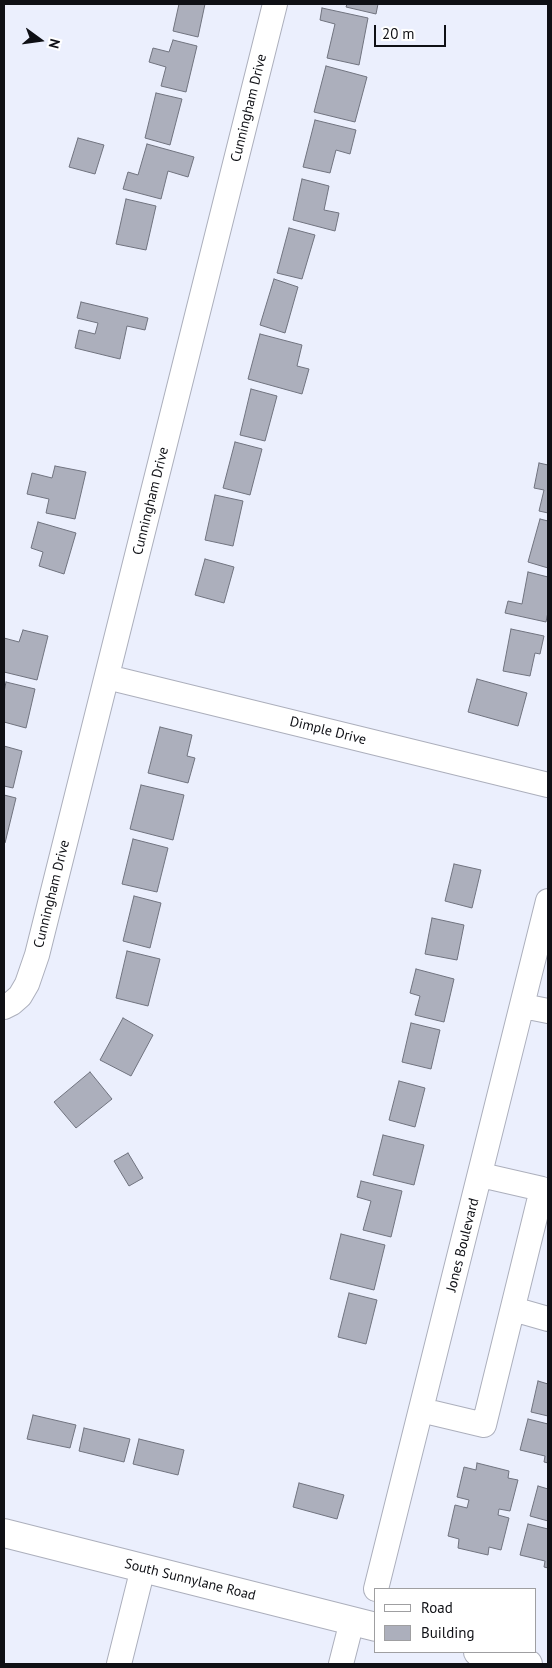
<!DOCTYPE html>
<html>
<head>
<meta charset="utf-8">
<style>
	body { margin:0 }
	#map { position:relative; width:552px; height:1668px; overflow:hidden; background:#ebeffd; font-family:"PT Sans",sans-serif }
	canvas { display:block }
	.frame { position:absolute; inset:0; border:5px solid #0f1015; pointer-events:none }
	.legend { position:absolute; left:374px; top:1588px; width:162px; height:65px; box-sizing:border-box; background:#fff; border:1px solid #9f9fa1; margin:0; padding:6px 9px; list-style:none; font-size:15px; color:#0f1015 }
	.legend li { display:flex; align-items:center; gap:10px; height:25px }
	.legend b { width:25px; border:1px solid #9f9fa1 }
	.north { position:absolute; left:15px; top:15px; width:50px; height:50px; -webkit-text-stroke:4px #fff; paint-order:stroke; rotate:104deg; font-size:14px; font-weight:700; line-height:20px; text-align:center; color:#0f1015 }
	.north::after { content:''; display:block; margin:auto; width:18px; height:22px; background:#0f1015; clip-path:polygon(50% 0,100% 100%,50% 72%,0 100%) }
	.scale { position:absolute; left:374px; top:25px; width:72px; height:22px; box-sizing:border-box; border:2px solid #0f1015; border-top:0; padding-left:6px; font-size:15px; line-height:18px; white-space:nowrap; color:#0f1015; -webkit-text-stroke:4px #fff; paint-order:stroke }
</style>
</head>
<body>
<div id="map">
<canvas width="552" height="1668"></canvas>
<div class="frame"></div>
<ul class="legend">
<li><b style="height:6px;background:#fff"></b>Road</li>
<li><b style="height:14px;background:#acafbc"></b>Building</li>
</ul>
<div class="north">N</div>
<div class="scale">20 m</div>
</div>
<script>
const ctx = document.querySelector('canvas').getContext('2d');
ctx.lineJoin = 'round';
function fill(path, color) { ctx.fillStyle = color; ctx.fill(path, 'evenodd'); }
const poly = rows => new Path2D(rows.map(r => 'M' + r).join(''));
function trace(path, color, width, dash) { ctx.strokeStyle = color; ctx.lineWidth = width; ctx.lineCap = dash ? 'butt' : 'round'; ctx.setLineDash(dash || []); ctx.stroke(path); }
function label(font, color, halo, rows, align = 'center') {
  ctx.font = font + ' "PT Sans",sans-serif'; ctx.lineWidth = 4; ctx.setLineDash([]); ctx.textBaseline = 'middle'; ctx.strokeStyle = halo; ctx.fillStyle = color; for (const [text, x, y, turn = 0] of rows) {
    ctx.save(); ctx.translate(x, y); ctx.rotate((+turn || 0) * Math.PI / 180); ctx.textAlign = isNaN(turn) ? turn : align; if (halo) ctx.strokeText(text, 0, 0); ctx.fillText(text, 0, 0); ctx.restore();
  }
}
const building = poly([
	[179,4,205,4,198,37,173,31,179,4],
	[347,4,378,4,376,14,346,7,347,4],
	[322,8,368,18,359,65,327,58,335,24,320,20,322,8],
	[173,40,197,46,186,92,161,86,166,67,149,62,153,48,169,52,173,40],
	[326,66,367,77,355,122,314,112,326,66],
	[156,93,182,99,170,145,145,138,156,93],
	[315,120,356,130,350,154,336,150,330,173,303,167,315,120],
	[78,138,104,145,95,174,69,167,78,138],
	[147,144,194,157,188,177,168,171,161,199,123,189,128,172,138,175,147,144],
	[302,179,329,186,324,210,339,213,335,231,293,220,302,179],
	[126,199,156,206,146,250,116,244,126,199],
	[289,228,315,235,302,279,277,273,289,228],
	[274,279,298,287,285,333,260,325,274,279],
	[81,302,148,318,145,330,127,326,120,359,75,348,79,330,95,334,98,323,77,318,81,302],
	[260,334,302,345,297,366,309,369,302,394,248,379,260,334],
	[251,389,277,396,265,441,240,435,251,389],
	[235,442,262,449,250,495,223,488,235,442],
	[539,463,548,465,548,513,539,511,544,490,534,488,539,463],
	[55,466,86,472,75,519,46,513,49,499,27,494,32,473,52,478,55,466],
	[215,495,243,501,233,546,205,540,215,495],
	[540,519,548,521,548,568,528,562,540,519],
	[38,522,76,533,64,574,39,566,43,552,31,548,38,522],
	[205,559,234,567,224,603,195,595,205,559],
	[528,572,548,577,548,612,546,622,505,613,508,601,522,604,528,572],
	[511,629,544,636,540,654,535,653,530,676,503,671,511,629],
	[23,630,48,636,37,680,4,672,4,638,19,642,23,630],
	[477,679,527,693,518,726,468,712,477,679],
	[6,682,35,689,26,728,4,722,4,692,6,682],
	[160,727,192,735,187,756,195,758,188,783,148,773,160,727],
	[4,746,22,751,13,788,4,786,4,746],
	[141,785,184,795,173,840,130,829,141,785],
	[4,795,16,798,5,843,4,843,4,795],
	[133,839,168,848,157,892,122,884,133,839],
	[454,864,481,870,472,908,445,901,454,864],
	[134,896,161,903,150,948,123,941,134,896],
	[432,918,464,925,457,960,425,954,432,918],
	[127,951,160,959,148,1006,116,998,127,951],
	[416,969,454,979,444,1022,415,1015,420,996,410,993,416,969],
	[123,1018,153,1035,131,1076,100,1060,123,1018],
	[411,1023,440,1030,431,1069,402,1062,411,1023],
	[90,1072,112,1099,76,1128,54,1102,90,1072],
	[399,1081,425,1088,415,1127,389,1120,399,1081],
	[383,1135,424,1145,414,1185,373,1175,383,1135],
	[128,1153,143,1178,129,1186,114,1161,128,1153],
	[361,1181,402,1191,391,1237,363,1230,371,1201,357,1197,361,1181],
	[341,1234,385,1245,374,1290,330,1279,341,1234],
	[349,1293,377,1300,366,1344,338,1337,349,1293],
	[538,1381,548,1384,548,1416,531,1412,538,1381],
	[33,1415,76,1425,70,1448,27,1439,33,1415],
	[528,1419,548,1424,548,1463,544,1462,545,1456,520,1450,528,1419],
	[84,1428,130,1439,124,1462,79,1451,84,1428],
	[139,1439,184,1450,178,1475,133,1464,139,1439],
	[477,1463,509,1471,508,1478,518,1480,510,1511,499,1509,498,1515,509,1518,501,1550,489,1547,488,1555,458,1548,459,1539,448,1536,455,1505,467,1508,469,1500,457,1497,464,1467,476,1470,477,1463],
	[299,1483,344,1495,337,1519,293,1507,299,1483],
	[538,1486,548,1489,548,1521,530,1516,538,1486],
	[528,1524,548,1529,548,1568,544,1567,545,1561,520,1555,528,1524]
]);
fill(building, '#acafbc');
trace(building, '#70737f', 1);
const minor = poly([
	[107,677,548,785],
	[523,1006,548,1011],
	[4,1007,12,1003,20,996,27,984,37,955,275,4],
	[513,1309,548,1319],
	[421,1410,484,1425,542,1189,481,1175],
	[376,1589,548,901],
	[119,1664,143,1568],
	[341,1664,352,1621]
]);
const secondary = poly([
	[4,1533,376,1627],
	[478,1652,528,1664]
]);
trace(minor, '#acafbc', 26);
trace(secondary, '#acafbc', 30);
trace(minor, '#fff', 24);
trace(secondary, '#fff', 28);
label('14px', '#0f1015', '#fff', [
	["Cunningham Drive",249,108,-76],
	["Cunningham Drive",151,501,-76],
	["Dimple Drive",328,731,14],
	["Cunningham Drive",52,894,-76],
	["Jones Boulevard",463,1245,-76],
	["South Sunnylane Road",190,1580,14]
]);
</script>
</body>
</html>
